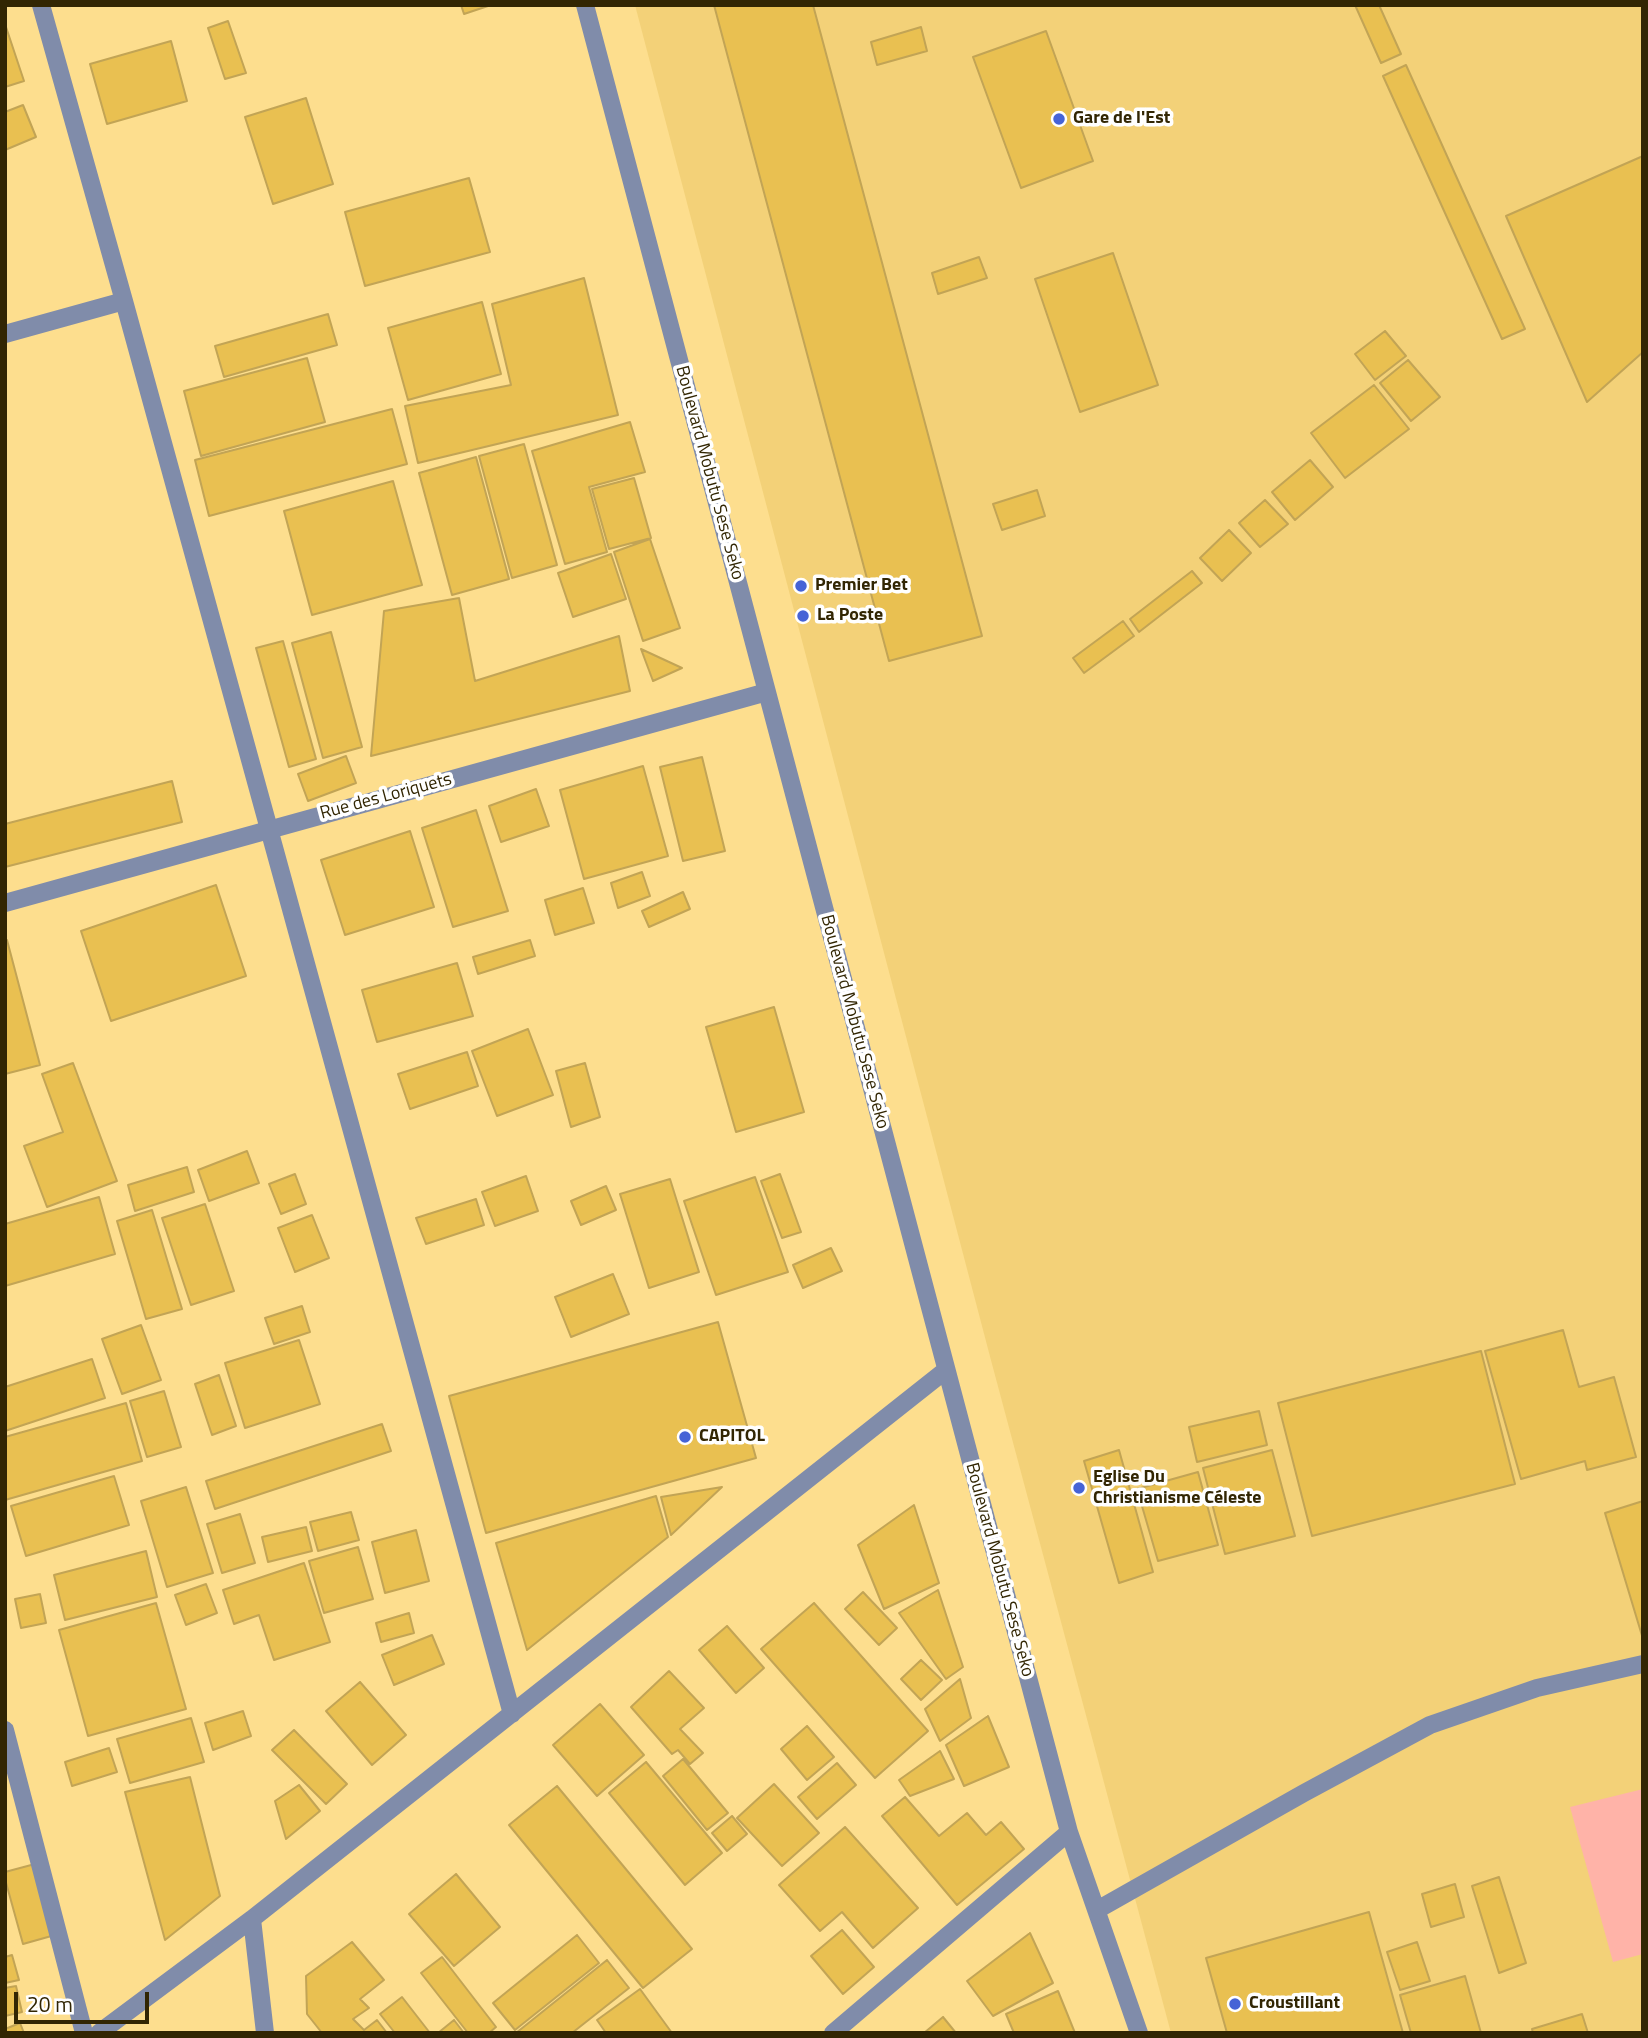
<!DOCTYPE html>
<html>
<head>
<meta charset="utf-8">
<style>
	body { margin:0 }
	#map { position:relative; width:1648px; height:2038px; overflow:hidden; background:#fdde8e; font-family:"Titillium Web",sans-serif }
	canvas { display:block }
	.frame { position:absolute; inset:0; border:7px solid #322603; pointer-events:none }
	.scale { position:absolute; left:14px; top:1992px; width:135px; height:32px; box-sizing:border-box; border:4px solid #322603; border-top:0; padding-left:9px; font-size:21px; line-height:24px; white-space:nowrap; color:#322603; -webkit-text-stroke:5px #fff; paint-order:stroke }
</style>
</head>
<body>
<div id="map">
<canvas width="1648" height="2038"></canvas>
<div class="frame"></div>
<div class="scale">20 m</div>
</div>
<script>
const ctx = document.querySelector('canvas').getContext('2d');
ctx.lineJoin = 'round';
function fill(path, color) { ctx.fillStyle = color; ctx.fill(path, 'evenodd'); }
const poly = rows => new Path2D(rows.map(r => 'M' + r).join(''));
function trace(path, color, width, dash) { ctx.strokeStyle = color; ctx.lineWidth = width; ctx.lineCap = dash ? 'butt' : 'round'; ctx.setLineDash(dash || []); ctx.stroke(path); }
function label(font, color, halo, rows, align = 'center') {
  ctx.font = font + ' "Titillium Web",sans-serif'; ctx.lineWidth = 7; ctx.setLineDash([]); ctx.textBaseline = 'middle'; ctx.strokeStyle = halo; ctx.fillStyle = color; for (const [text, x, y, turn = 0] of rows) {
    ctx.save(); ctx.translate(x, y); ctx.rotate((+turn || 0) * Math.PI / 180); ctx.textAlign = isNaN(turn) ? turn : align; if (halo) ctx.strokeText(text, 0, 0); ctx.fillText(text, 0, 0); ctx.restore();
  }
}
fill(poly([
	[635,5,1643,5,1643,2033,1171,2033,992,1364]
]), '#f3d178');
fill(poly([
	[1643,1789,1643,1954,1613,1962,1570,1807]
]), '#ffb3a8');
const building = poly([
	[461,5,491,5,464,14,461,5],
	[714,5,813,5,982,636,889,661,714,5],
	[1355,5,1379,5,1401,54,1381,63,1355,5],
	[228,21,246,73,225,79,208,28,228,21],
	[5,24,24,81,5,87,5,24],
	[921,27,927,51,877,65,871,42,921,27],
	[1046,31,1093,161,1021,188,973,57,1046,31],
	[171,41,187,101,107,124,90,64,171,41],
	[1406,65,1525,329,1502,339,1383,76,1406,65],
	[306,98,333,184,273,204,245,117,306,98],
	[23,105,36,137,5,150,5,112,23,105],
	[1643,156,1643,352,1587,402,1506,216,1643,156],
	[469,178,490,252,365,286,345,212,469,178],
	[1113,253,1158,385,1080,412,1035,279,1113,253],
	[979,257,987,278,938,294,932,273,979,257],
	[584,278,618,415,418,463,405,406,511,385,492,304,584,278],
	[482,302,501,374,408,400,388,328,482,302],
	[328,314,337,345,224,377,215,346,328,314],
	[1385,331,1406,356,1375,380,1355,354,1385,331],
	[307,358,325,422,201,456,184,391,307,358],
	[1408,360,1440,397,1411,421,1380,383,1408,360],
	[1374,385,1409,429,1345,478,1311,433,1374,385],
	[392,409,407,464,209,516,195,460,392,409],
	[630,422,645,472,589,487,607,552,565,564,532,451,630,422],
	[524,444,557,565,512,578,479,456,524,444],
	[476,457,509,579,452,595,419,473,476,457],
	[1310,460,1333,487,1295,520,1272,492,1310,460],
	[634,478,651,538,609,549,592,489,634,478],
	[393,481,422,585,312,615,284,511,393,481],
	[1037,490,1045,516,1002,530,993,504,1037,490],
	[1265,500,1288,524,1260,547,1239,523,1265,500],
	[1229,530,1251,553,1222,581,1200,558,1229,530],
	[650,539,680,628,643,641,614,552,650,539],
	[611,554,626,599,573,617,558,573,611,554],
	[1192,571,1202,583,1139,632,1130,619,1192,571],
	[459,598,475,681,619,636,630,691,371,756,384,611,459,598],
	[1123,621,1134,636,1084,673,1073,658,1123,621],
	[331,632,362,747,323,758,292,643,331,632],
	[283,641,316,759,289,767,256,648,283,641],
	[641,649,682,668,653,681,641,649],
	[346,756,356,783,308,801,298,774,346,756],
	[702,757,725,851,683,861,660,767,702,757],
	[643,766,668,856,584,879,560,790,643,766],
	[172,781,182,822,5,867,5,824,172,781],
	[536,789,549,826,501,842,489,806,536,789],
	[476,810,508,911,453,927,422,828,476,810],
	[410,831,434,907,345,935,321,860,410,831],
	[642,872,650,896,618,908,611,883,642,872],
	[216,885,246,976,111,1021,81,931,216,885],
	[583,888,594,923,555,935,545,900,583,888],
	[683,892,690,909,649,927,642,911,683,892],
	[5,940,7,940,40,1065,5,1074,5,940],
	[530,940,535,956,478,974,473,957,530,940],
	[457,963,473,1016,377,1042,362,990,457,963],
	[774,1007,804,1112,736,1132,706,1027,774,1007],
	[528,1029,553,1095,497,1116,472,1051,528,1029],
	[467,1052,478,1086,410,1109,398,1074,467,1052],
	[73,1063,117,1181,47,1207,24,1146,63,1132,42,1074,73,1063],
	[585,1063,600,1117,571,1127,556,1071,585,1063],
	[247,1151,259,1183,209,1201,198,1170,247,1151],
	[187,1167,194,1192,135,1211,128,1185,187,1167],
	[295,1174,306,1204,281,1214,269,1184,295,1174],
	[780,1174,801,1232,782,1238,761,1181,780,1174],
	[526,1176,538,1211,495,1226,482,1192,526,1176],
	[755,1177,788,1272,716,1295,684,1201,755,1177],
	[670,1179,699,1272,649,1288,620,1194,670,1179],
	[606,1186,616,1210,581,1225,571,1201,606,1186],
	[99,1197,115,1254,5,1286,5,1224,99,1197],
	[476,1199,484,1225,426,1244,416,1218,476,1199],
	[205,1204,234,1291,191,1305,162,1218,205,1204],
	[152,1210,182,1309,146,1319,117,1221,152,1210],
	[312,1215,329,1258,295,1272,278,1228,312,1215],
	[831,1248,842,1271,803,1288,793,1265,831,1248],
	[613,1274,629,1314,571,1337,555,1297,613,1274],
	[302,1306,310,1332,274,1344,265,1318,302,1306],
	[718,1322,756,1458,486,1533,449,1396,718,1322],
	[141,1325,161,1380,122,1394,102,1339,141,1325],
	[1563,1330,1579,1387,1614,1377,1636,1457,1587,1470,1585,1461,1521,1479,1485,1351,1563,1330],
	[299,1340,320,1404,245,1428,225,1363,299,1340],
	[1481,1351,1515,1484,1312,1536,1278,1403,1481,1351],
	[92,1359,105,1398,5,1431,5,1387,92,1359],
	[219,1375,236,1426,212,1435,195,1384,219,1375],
	[164,1391,181,1447,147,1457,130,1401,164,1391],
	[126,1403,142,1461,5,1500,5,1437,126,1403],
	[1259,1411,1267,1445,1197,1462,1189,1427,1259,1411],
	[382,1424,391,1451,215,1509,206,1481,382,1424],
	[1119,1450,1153,1572,1119,1583,1084,1461,1119,1450],
	[1272,1450,1295,1536,1225,1554,1203,1468,1272,1450],
	[1198,1472,1218,1545,1158,1561,1137,1489,1198,1472],
	[114,1476,129,1525,26,1556,11,1506,114,1476],
	[186,1487,213,1573,167,1587,141,1501,186,1487],
	[722,1487,671,1535,661,1497,722,1487],
	[656,1496,668,1537,527,1650,496,1543,656,1496],
	[1643,1501,1643,1639,1605,1513,1643,1501],
	[914,1505,939,1583,884,1609,858,1545,914,1505],
	[351,1512,359,1540,318,1551,310,1522,351,1512],
	[240,1514,255,1563,222,1573,207,1524,240,1514],
	[306,1527,312,1551,268,1562,262,1537,306,1527],
	[416,1530,429,1581,385,1593,372,1542,416,1530],
	[358,1547,373,1599,324,1613,309,1561,358,1547],
	[146,1551,157,1597,65,1620,54,1575,146,1551],
	[304,1563,330,1642,274,1660,259,1615,234,1624,223,1590,304,1563],
	[206,1584,217,1613,186,1625,175,1595,206,1584],
	[938,1590,963,1667,946,1679,899,1613,938,1590],
	[863,1592,897,1628,879,1645,845,1609,863,1592],
	[40,1594,46,1623,21,1628,15,1599,40,1594],
	[156,1603,186,1709,88,1736,59,1630,156,1603],
	[814,1603,928,1731,875,1778,761,1649,814,1603],
	[409,1613,414,1633,381,1642,376,1623,409,1613],
	[727,1626,764,1668,736,1693,699,1650,727,1626],
	[432,1635,444,1664,394,1685,382,1655,432,1635],
	[921,1660,942,1680,921,1700,901,1679,921,1660],
	[669,1671,704,1708,680,1729,703,1753,690,1764,678,1750,672,1754,631,1707,669,1671],
	[960,1679,971,1718,940,1741,925,1709,960,1679],
	[360,1682,406,1735,372,1765,326,1711,360,1682],
	[600,1704,644,1755,597,1796,553,1745,600,1704],
	[243,1711,251,1736,213,1750,205,1723,243,1711],
	[988,1716,1009,1767,964,1786,946,1745,988,1716],
	[191,1718,204,1762,130,1783,117,1739,191,1718],
	[807,1726,834,1757,807,1780,781,1749,807,1726],
	[294,1730,347,1784,326,1804,272,1750,294,1730],
	[109,1748,117,1772,72,1786,65,1762,109,1748],
	[940,1751,954,1779,910,1796,899,1780,940,1751],
	[683,1759,728,1813,707,1830,663,1776,683,1759],
	[646,1762,722,1853,685,1885,609,1793,646,1762],
	[837,1763,856,1785,817,1819,798,1797,837,1763],
	[190,1777,220,1896,165,1940,125,1792,190,1777],
	[774,1784,819,1833,782,1866,737,1818,774,1784],
	[299,1785,320,1811,286,1839,275,1801,299,1785],
	[557,1786,692,1949,643,1988,509,1825,557,1786],
	[905,1797,939,1836,967,1813,986,1835,1001,1822,1024,1849,957,1905,882,1816,905,1797],
	[732,1816,747,1834,727,1851,712,1833,732,1816],
	[845,1827,918,1908,873,1948,842,1912,820,1931,779,1885,845,1827],
	[35,1864,55,1935,23,1944,5,1879,5,1872,35,1864],
	[456,1874,500,1927,454,1966,409,1914,456,1874],
	[1499,1877,1526,1963,1499,1973,1472,1886,1499,1877],
	[1455,1884,1464,1917,1431,1927,1422,1894,1455,1884],
	[1369,1912,1403,2033,1227,2033,1206,1958,1369,1912],
	[842,1930,874,1967,843,1994,811,1956,842,1930],
	[1030,1933,1053,1983,993,2016,967,1981,1030,1933],
	[577,1935,599,1963,515,2030,493,2003,577,1935],
	[352,1942,384,1980,360,1999,369,2008,353,2019,364,2030,377,2020,387,2033,322,2033,307,2014,306,1976,352,1942],
	[1417,1942,1430,1981,1400,1990,1387,1952,1417,1942],
	[12,1955,19,1980,5,1983,5,1957,12,1955],
	[442,1957,496,2027,489,2033,468,2033,421,1973,442,1957],
	[607,1960,629,1988,572,2033,516,2033,607,1960],
	[1465,1976,1481,2033,1411,2033,1400,1995,1465,1976],
	[16,1986,22,2012,5,2016,5,1988,16,1986],
	[640,1989,672,2033,606,2033,597,2020,640,1989],
	[1058,1991,1075,2033,1014,2033,1006,2014,1058,1991],
	[402,1997,430,2033,395,2033,380,2014,402,1997],
	[1582,2014,1588,2033,1533,2033,1532,2029,1582,2014],
	[943,2017,956,2033,924,2033,943,2017],
	[454,2020,464,2033,438,2033,454,2020],
	[20,2023,24,2033,5,2033,5,2029,20,2023]
]);
fill(building, '#e9c051');
trace(building, '#c2a455', 2);
trace(poly([
	[41,5,124,301,512,1714],
	[585,5,1069,1832,1139,2033],
	[5,334,124,301],
	[5,903,767,692],
	[5,1730,84,2033],
	[1097,1910,1304,1793,1430,1725,1537,1688,1643,1664],
	[252,1919,265,2033],
	[99,2033,252,1919,946,1370],
	[833,2033,1069,1832]
]), '#808caa', 18);
for (const [x, y, r, color] of [
	[1059,119,7,"#4663d6"],
	[801,586,7,"#4663d6"],
	[803,616,7,"#4663d6"],
	[685,1437,7,"#4663d6"],
	[1079,1488,7,"#4663d6"],
	[1235,2004,7,"#4663d6"]
]) { const dot = new Path2D(); dot.arc(x, y, r, 0, 2 * Math.PI); ctx.fillStyle = color; ctx.fill(dot); trace(dot, '#fff', 2.5); }
label('bold 18px', '#322603', '#fff', [
	["Gare de l'Est",1073,119],
	["Premier Bet",815,586],
	["La Poste",817,616],
	["CAPITOL",699,1437],
	["Eglise Du",1093,1478],
	["Christianisme Céleste",1093,1499],
	["Croustillant",1249,2004]
], 'left');
label('18px', '#322603', '#fff', [
	["Boulevard Mobutu Sese Seko",709,473,75],
	["Rue des Loriquets",386,797,-15],
	["Boulevard Mobutu Sese Seko",854,1022,75],
	["Boulevard Mobutu Sese Seko",999,1570,75]
]);
</script>
</body>
</html>
